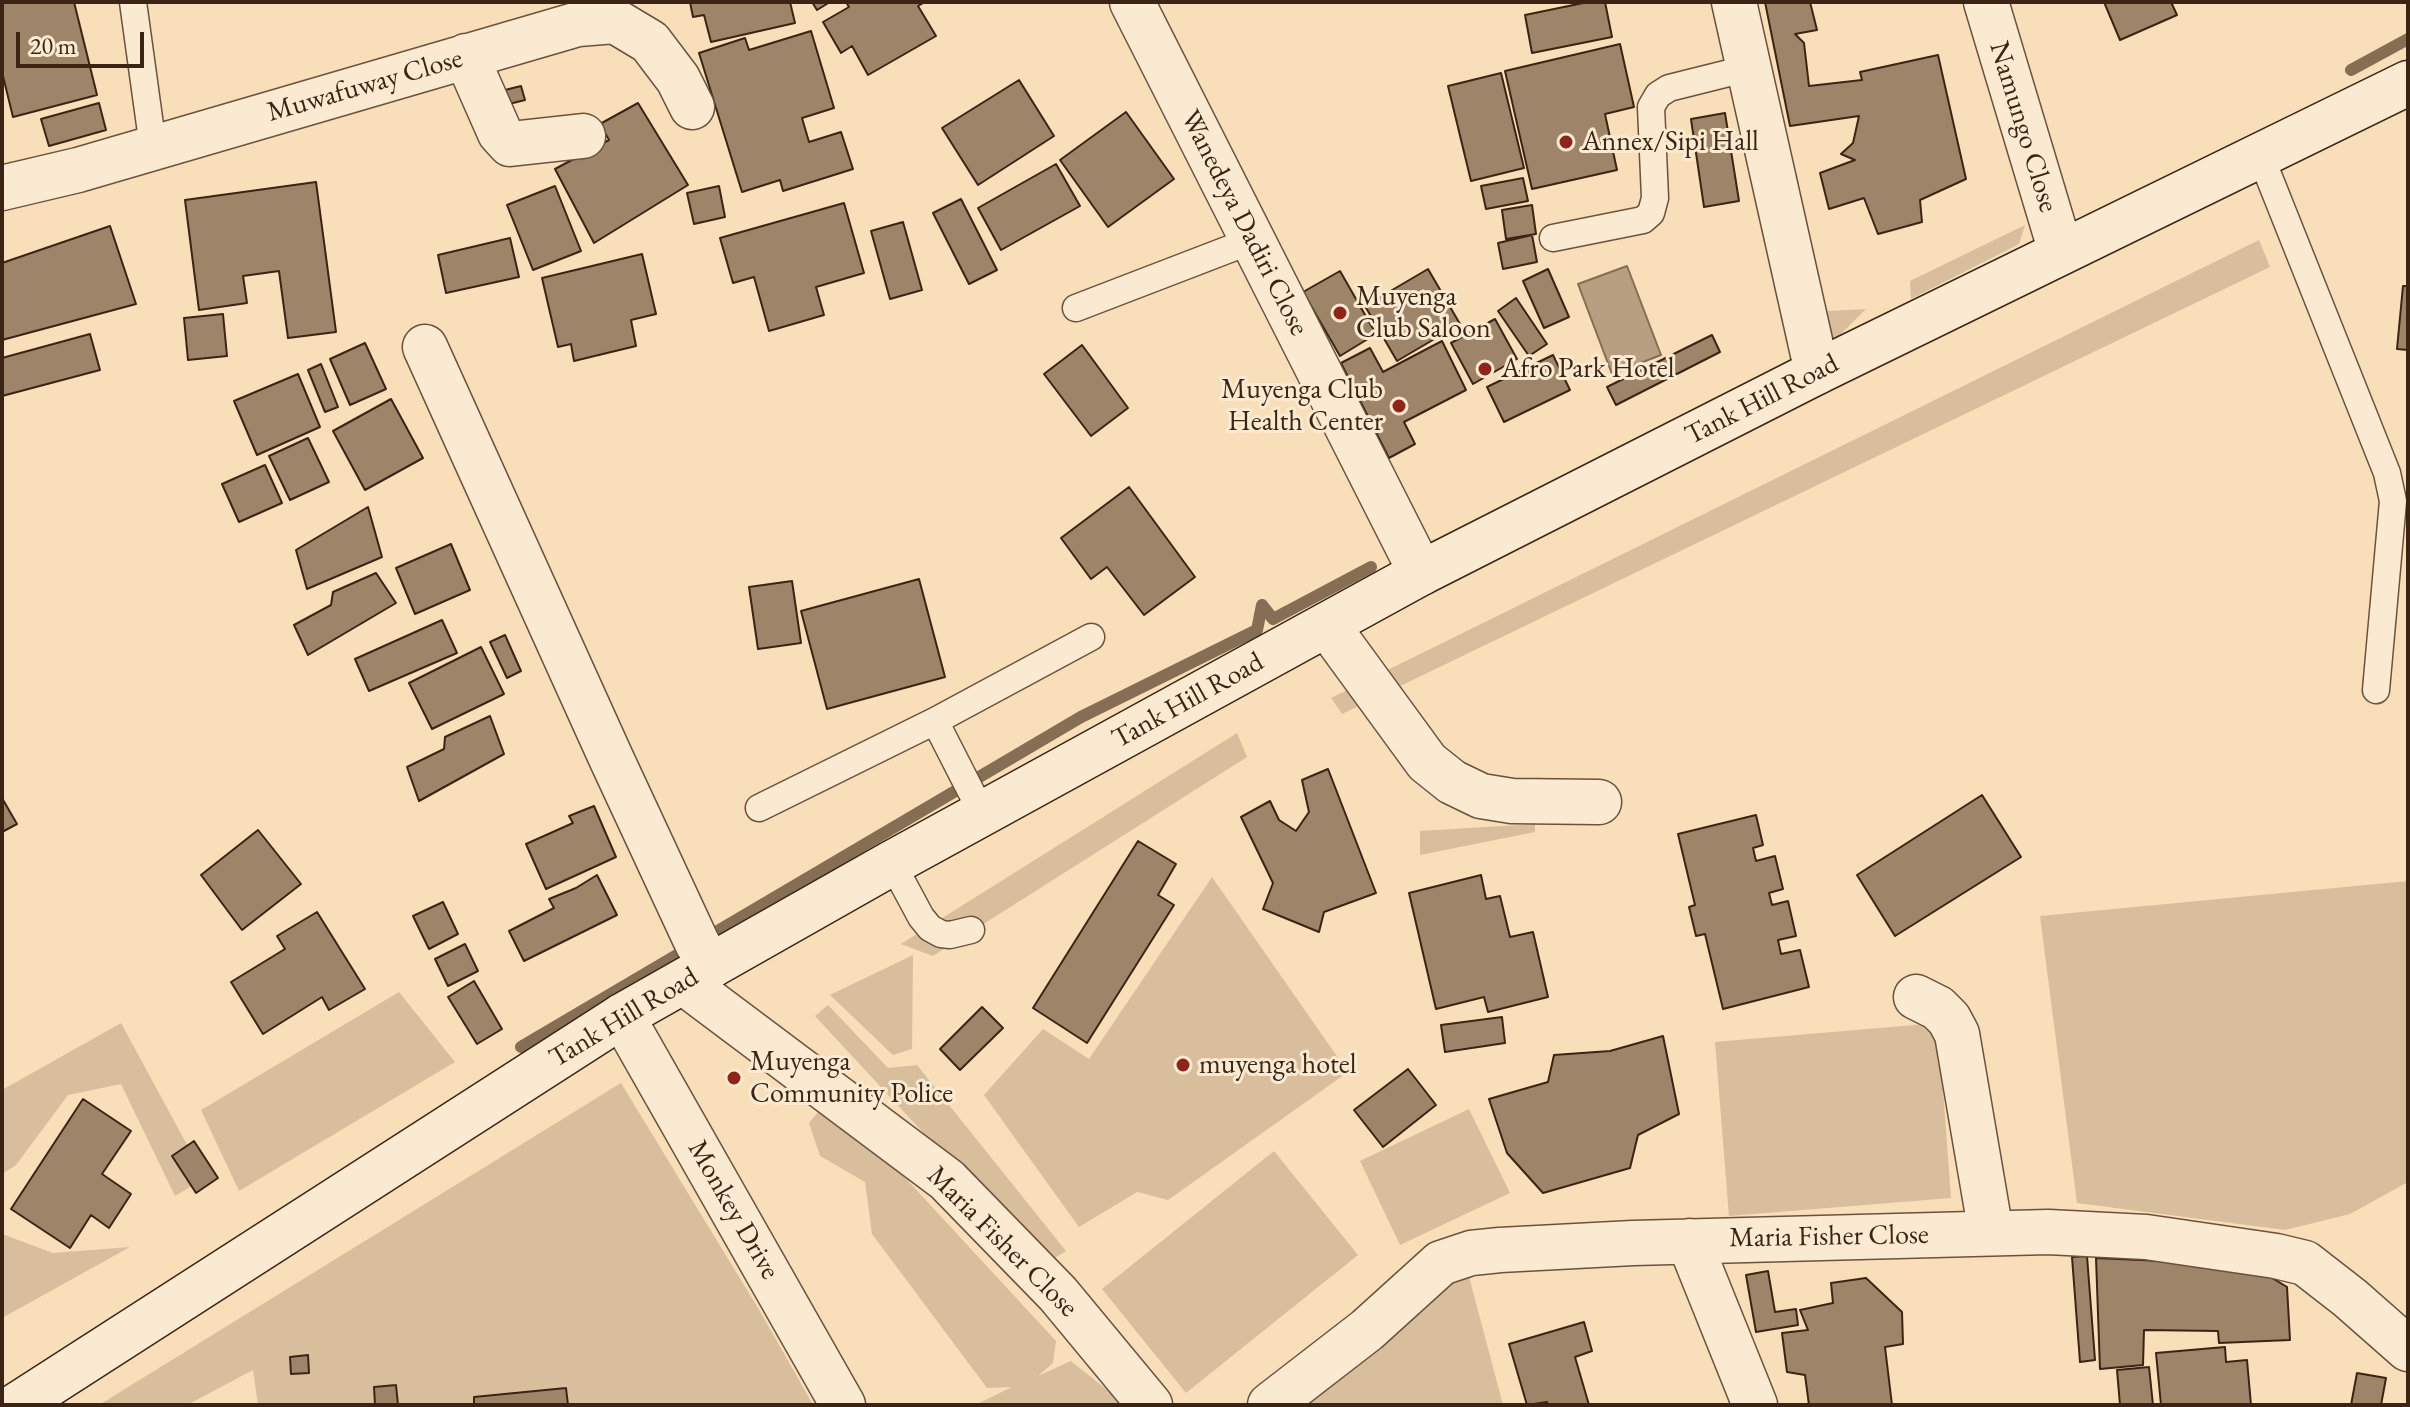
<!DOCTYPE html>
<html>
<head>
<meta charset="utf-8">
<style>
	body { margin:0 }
	#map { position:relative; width:2410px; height:1407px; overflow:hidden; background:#f8deb9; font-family:"EB Garamond",serif }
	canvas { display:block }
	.frame { position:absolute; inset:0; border:4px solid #3c2414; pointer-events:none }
	.scale { position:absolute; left:16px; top:32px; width:128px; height:36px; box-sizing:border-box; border:4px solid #3c2414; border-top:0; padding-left:10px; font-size:24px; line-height:28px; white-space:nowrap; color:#3c2414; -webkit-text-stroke:6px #faead2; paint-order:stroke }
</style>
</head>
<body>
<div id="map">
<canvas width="2410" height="1407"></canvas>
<div class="frame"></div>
<div class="scale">20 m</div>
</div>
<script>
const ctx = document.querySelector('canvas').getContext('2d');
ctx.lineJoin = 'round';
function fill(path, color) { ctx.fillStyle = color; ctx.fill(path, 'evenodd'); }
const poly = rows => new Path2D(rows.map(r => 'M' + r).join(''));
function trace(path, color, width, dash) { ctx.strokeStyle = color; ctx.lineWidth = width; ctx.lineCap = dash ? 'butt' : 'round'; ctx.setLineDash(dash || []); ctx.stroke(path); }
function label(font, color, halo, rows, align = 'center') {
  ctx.font = font + ' "EB Garamond",serif'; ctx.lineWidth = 6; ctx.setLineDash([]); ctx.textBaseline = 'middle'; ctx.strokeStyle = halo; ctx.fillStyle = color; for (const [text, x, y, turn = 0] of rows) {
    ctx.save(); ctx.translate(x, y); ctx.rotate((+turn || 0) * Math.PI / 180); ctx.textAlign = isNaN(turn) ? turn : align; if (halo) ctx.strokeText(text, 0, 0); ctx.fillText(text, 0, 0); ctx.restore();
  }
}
fill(poly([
	[2025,225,2019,244,1911,299,1910,281],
	[2259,240,2270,267,1342,714,1331,698],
	[1866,309,1836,339,1815,343,1810,312],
	[1237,733,1247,757,933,956,901,944],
	[1535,824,1535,832,1420,855,1420,831],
	[1212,877,1348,1072,1168,1200,1137,1192,1079,1227,984,1095,1043,1029,1089,1059],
	[2408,881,2408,1182,2350,1214,2285,1230,2077,1203,2040,916],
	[913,955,912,1049,893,1055,830,995],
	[399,992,455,1062,239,1191,201,1110],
	[828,1005,888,1068,917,1065,1066,1251,1045,1264,815,1016],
	[121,1023,205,1178,175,1196,121,1084,68,1095,16,1165,2,1174,2,1090],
	[1938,1023,1951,1198,1729,1216,1715,1042],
	[621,1083,761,1313,813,1405,258,1405,253,1370,187,1405,99,1405],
	[827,1101,873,1143,1056,1341,1053,1363,1038,1376,1071,1361,1126,1405,975,1405,1012,1387,987,1388,872,1234,865,1182,820,1156,809,1123],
	[1469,1109,1510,1193,1400,1245,1360,1161],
	[1274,1151,1358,1255,1186,1393,1102,1289],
	[2,1234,53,1253,130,1247,2,1318],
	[1467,1269,1503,1405,1296,1405]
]), '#d8be9d');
const water = poly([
	[1627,266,1661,355,1612,374,1578,284,1627,266]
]);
fill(water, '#b89f81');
trace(water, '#866e55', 2);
trace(poly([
	[2351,70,2408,39],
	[521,1047,1081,717,1257,630,1262,605,1273,619,1371,567]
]), '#866e55', 12);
const building = poly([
	[2,2,74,2,97,95,13,117,2,72,2,2],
	[690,2,790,2,795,23,711,42,704,15,693,17,690,2],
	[812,2,830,2,817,10,812,2],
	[846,2,925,2,918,6,936,36,868,75,852,46,841,53,823,22,849,7,846,2],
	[1588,2,1605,2,1612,37,1532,53,1525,15,1588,2],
	[1765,2,1810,2,1817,30,1795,34,1804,43,1809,86,1862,80,1860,72,1938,55,1966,179,1920,200,1922,222,1878,234,1864,198,1829,209,1820,173,1855,160,1841,154,1853,143,1859,116,1790,126,1765,2],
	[2104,2,2171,2,2177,15,2120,40,2104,2],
	[811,31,834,108,802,118,809,142,841,132,853,169,783,191,780,180,742,192,699,53,745,38,749,50,811,31],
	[1620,44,1634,107,1605,114,1617,170,1532,189,1505,71,1620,44],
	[1501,73,1524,168,1471,181,1448,86,1501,73],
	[1019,80,1054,136,978,185,942,128,1019,80],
	[521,86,525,100,493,108,489,94,521,86],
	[99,103,106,130,49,146,41,119,99,103],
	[638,103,688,185,594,243,555,169,609,140,600,124,638,103],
	[1126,112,1174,179,1108,227,1060,160,1126,112],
	[1725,113,1739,201,1704,207,1691,119,1725,113],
	[1056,164,1080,206,1001,250,978,208,1056,164],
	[1523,178,1528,201,1486,209,1481,186,1523,178],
	[316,182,336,332,288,338,279,271,243,276,247,303,199,310,185,200,316,182],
	[555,186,581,251,533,270,507,205,555,186],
	[719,186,725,217,694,224,687,193,719,186],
	[961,199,997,270,969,284,933,213,961,199],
	[844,203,864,273,816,287,824,315,769,331,754,277,733,283,720,238,844,203],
	[1532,205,1536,234,1506,239,1502,210,1532,205],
	[903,222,922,290,890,299,871,231,903,222],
	[110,226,136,304,2,340,2,263,110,226],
	[1532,235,1537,262,1503,269,1498,243,1532,235],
	[510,238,519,277,446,293,438,255,510,238],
	[642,254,656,314,631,320,636,346,574,361,571,344,558,347,542,278,642,254],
	[1428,269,1460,324,1397,361,1365,306,1428,269],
	[1548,269,1569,317,1544,328,1523,281,1548,269],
	[1340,271,1376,334,1340,356,1303,292,1340,271],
	[2403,286,2408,286,2408,350,2397,349,2403,286],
	[1516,298,1547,344,1529,356,1498,311,1516,298],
	[223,314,227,356,188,360,184,318,223,314],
	[1495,319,1517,359,1473,384,1451,343,1495,319],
	[90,334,100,370,2,396,2,358,90,334],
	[1712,335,1720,352,1616,405,1607,387,1712,335],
	[1442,341,1466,390,1404,422,1415,444,1389,458,1341,363,1370,348,1383,372,1442,341],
	[365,343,386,389,350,405,330,359,365,343],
	[1082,345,1128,408,1091,436,1044,374,1082,345],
	[1553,355,1570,390,1504,422,1487,387,1553,355],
	[321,364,338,407,325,412,308,370,321,364],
	[298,374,320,427,257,455,234,401,298,374],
	[391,399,423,458,365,490,333,431,391,399],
	[308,438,329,482,290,500,269,456,308,438],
	[265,465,282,503,239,522,222,484,265,465],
	[1129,487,1195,577,1144,615,1107,567,1091,579,1061,538,1129,487],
	[368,507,382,557,307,589,296,550,368,507],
	[451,544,470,590,415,614,396,568,451,544],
	[376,573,396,603,308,655,294,625,331,605,333,592,376,573],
	[919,579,945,677,827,709,801,611,919,579],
	[792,581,801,643,758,649,749,587,792,581],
	[442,620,457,653,369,691,355,659,442,620],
	[505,635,521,671,507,678,490,642,505,635],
	[481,647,504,694,432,729,409,683,481,647],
	[490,716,504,754,419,801,407,767,444,749,445,737,490,716],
	[1328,769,1376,893,1324,912,1319,932,1263,909,1273,883,1241,817,1270,801,1279,820,1296,831,1309,812,1302,780,1328,769],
	[1982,795,2021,857,1895,936,1857,875,1982,795],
	[2,798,17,824,2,832,2,798],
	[594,806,616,857,546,889,526,844,573,823,569,816,594,806],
	[1756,815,1763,845,1753,848,1756,861,1775,856,1783,889,1769,893,1772,905,1788,901,1796,936,1778,940,1781,954,1800,950,1809,987,1723,1009,1705,934,1696,936,1689,907,1695,905,1678,834,1756,815],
	[258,830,301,884,242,930,201,875,258,830],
	[1138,841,1176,864,1158,895,1174,905,1087,1043,1033,1008,1138,841],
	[597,875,617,915,524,961,509,931,554,908,549,899,576,888,597,875],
	[1481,875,1486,899,1500,896,1510,937,1533,932,1548,997,1488,1012,1484,997,1436,1009,1409,893,1481,875],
	[443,902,458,934,429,949,413,916,443,902],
	[317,912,365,989,329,1010,322,997,263,1034,231,982,285,949,277,936,317,912],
	[465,944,478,971,448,986,435,959,465,944],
	[474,981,502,1029,477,1044,448,997,474,981],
	[982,1007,1003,1028,960,1070,940,1049,982,1007],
	[1502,1017,1505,1043,1445,1052,1441,1025,1502,1017],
	[1663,1036,1679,1114,1638,1135,1630,1168,1543,1193,1507,1153,1489,1099,1548,1082,1554,1055,1610,1051,1663,1036],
	[1408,1069,1436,1105,1383,1147,1354,1110,1408,1069],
	[83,1099,131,1131,102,1174,131,1194,109,1228,91,1215,70,1248,11,1209,83,1099],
	[194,1141,218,1178,196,1193,172,1156,194,1141],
	[2087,1256,2095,1360,2080,1362,2072,1257,2087,1256],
	[2096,1258,2251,1265,2287,1287,2290,1340,2219,1343,2218,1331,2144,1330,2143,1365,2100,1369,2096,1258],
	[1768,1271,1775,1312,1796,1309,1798,1325,1756,1332,1746,1275,1768,1271],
	[1866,1278,1902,1312,1903,1344,1885,1347,1892,1405,1809,1405,1805,1375,1787,1372,1782,1333,1808,1330,1800,1310,1833,1303,1831,1283,1866,1278],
	[1584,1322,1592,1351,1575,1357,1589,1405,1548,1405,1547,1402,1527,1405,1509,1344,1584,1322],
	[2225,1347,2226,1362,2247,1360,2251,1405,2161,1405,2156,1353,2225,1347],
	[308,1355,309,1373,291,1374,290,1357,308,1355],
	[2149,1367,2153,1405,2120,1405,2117,1370,2149,1367],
	[2357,1373,2386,1378,2381,1405,2351,1405,2357,1373],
	[396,1385,398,1405,375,1405,374,1387,396,1385],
	[566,1388,568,1405,474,1405,474,1397,566,1388]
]);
fill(building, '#9e856a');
trace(building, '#3c2414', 2);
const lane = poly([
	[133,2,153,147],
	[2261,157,2387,473,2393,501,2376,690],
	[1553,238,1643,220,1651,213,1655,198,1651,107,1658,95,1669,88,1749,68],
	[1076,308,1253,240],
	[935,721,982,813],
	[759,808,935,721,1091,637],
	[892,863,921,917,930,928,941,934,950,935,971,930]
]);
const street = poly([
	[1132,2,1421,573],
	[1734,2,1817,372],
	[1986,2,2061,252],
	[466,56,500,133,510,144,583,136],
	[2,188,78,170,578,24,615,21,650,42,678,79,692,107],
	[425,347,611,758,697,943,711,966],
	[1327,625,1427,762,1452,782,1481,796,1512,801,1599,802],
	[683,982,947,1180,1058,1294,1150,1405],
	[1916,997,1938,1008,1949,1019,1957,1034,1991,1233],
	[622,1016,843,1405],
	[1689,1241,1755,1405],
	[1270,1405,1367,1330,1441,1263,1471,1253,1500,1250,1633,1243,2048,1232,2146,1237,2276,1256,2305,1263,2350,1298,2408,1349]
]);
const secondary = poly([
	[17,1405,622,1016,892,863,1421,573,1817,372,2408,83]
]);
trace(lane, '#6b523d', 29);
trace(street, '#6b523d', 47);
trace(secondary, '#3c2414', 47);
trace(lane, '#faead2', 26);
trace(street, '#faead2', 44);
trace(secondary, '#faead2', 44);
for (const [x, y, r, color] of [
	[1566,142,8,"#8f2418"],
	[1340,313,8,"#8f2418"],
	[1485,369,8,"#8f2418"],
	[1399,406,8,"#8f2418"],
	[1183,1065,8,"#8f2418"],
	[734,1078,8,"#8f2418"]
]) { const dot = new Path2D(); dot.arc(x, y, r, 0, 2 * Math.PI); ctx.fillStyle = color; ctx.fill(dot); trace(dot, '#faead2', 3); }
label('28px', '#3c2414', '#faead2', [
	["Muwafuway Close",365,86,-16],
	["Namungo Close",2023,127,73],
	["Wanedeya Dadiri Close",1244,223,63],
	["Tank Hill Road",1762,400,-27],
	["Tank Hill Road",1188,701,-29],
	["Tank Hill Road",624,1018,-31],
	["Monkey Drive",733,1210,60],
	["Maria Fisher Close",1829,1237,-1],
	["Maria Fisher Close",1002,1242,45]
]);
label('28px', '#3c2414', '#faead2', [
	["Annex/Sipi Hall",1582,142],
	["Muyenga",1356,297],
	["Club Saloon",1356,329],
	["Afro Park Hotel",1501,369],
	["Muyenga Club",1383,390,"right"],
	["Health Center",1383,422,"right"],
	["Muyenga",750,1062],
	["Community Police",750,1094],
	["muyenga hotel",1199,1065]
], 'left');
</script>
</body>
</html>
